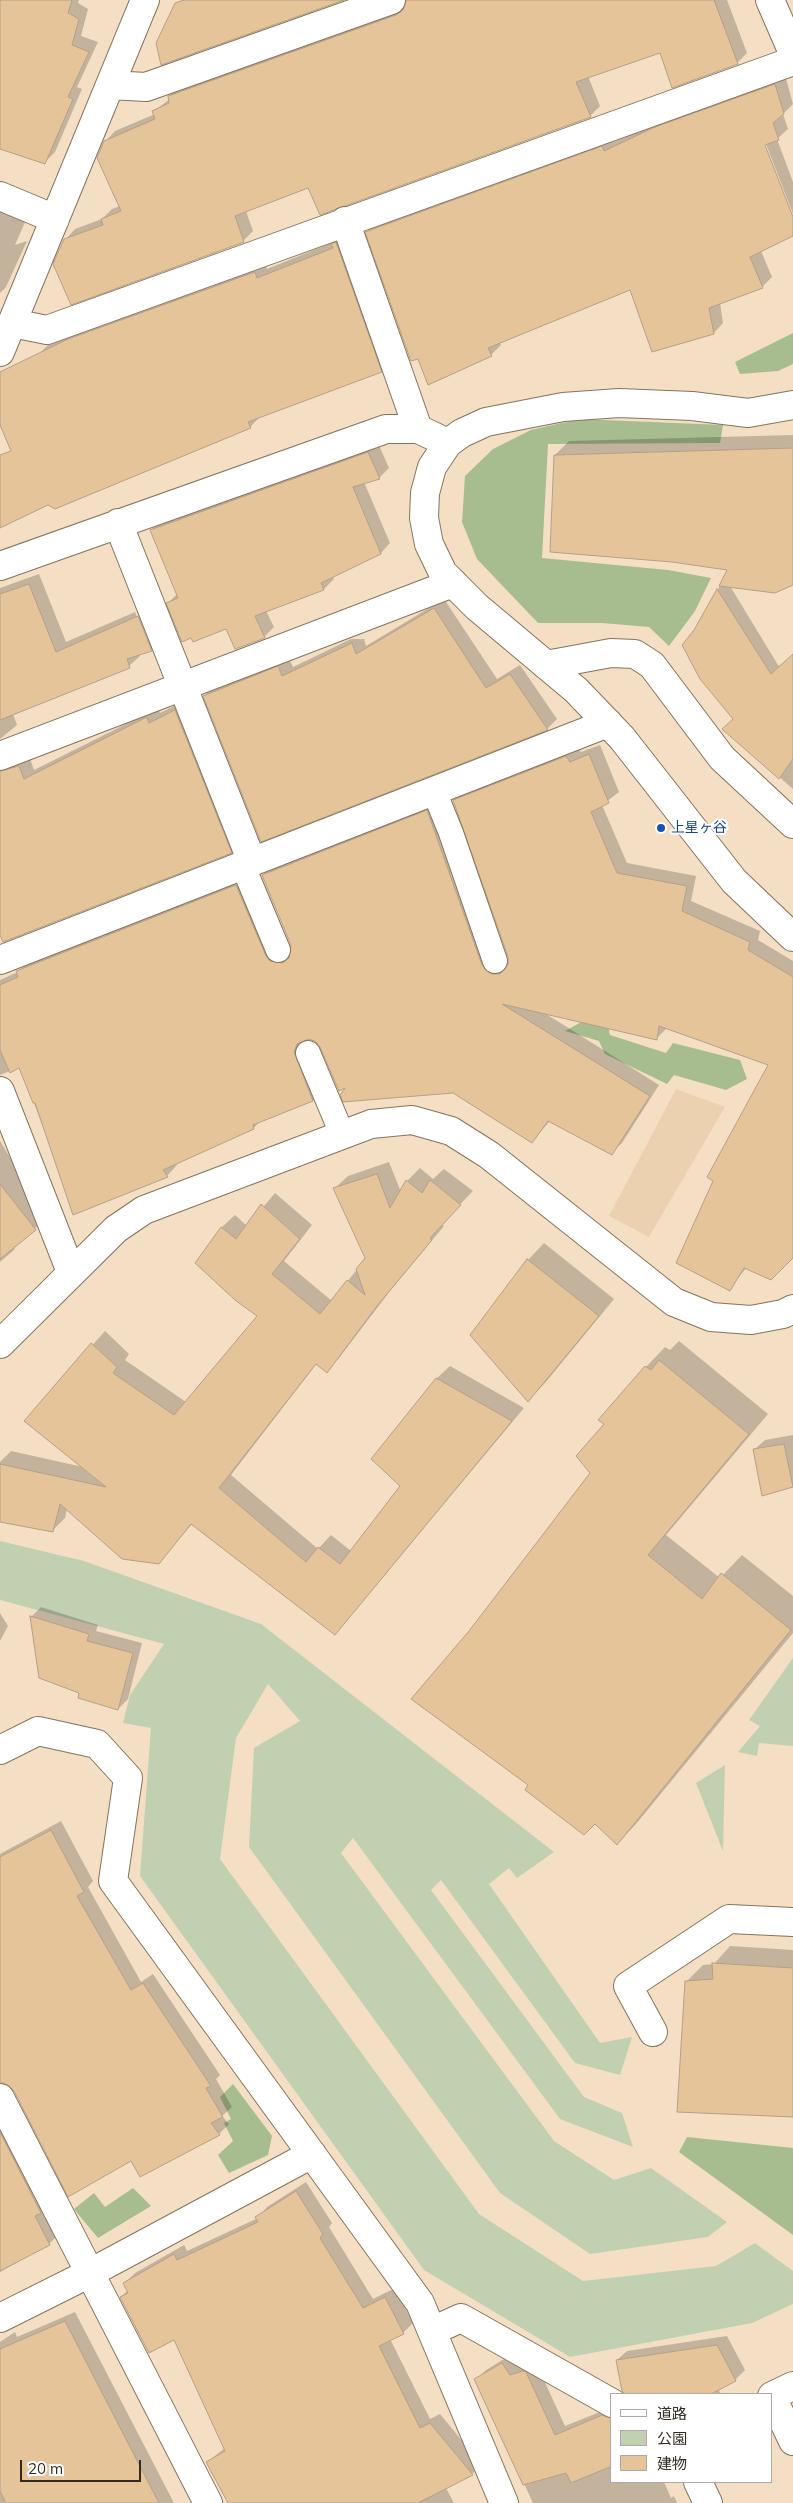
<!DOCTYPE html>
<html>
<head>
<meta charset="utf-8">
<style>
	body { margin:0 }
	#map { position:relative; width:793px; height:2503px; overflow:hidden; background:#f4dfc4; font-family:Mulish,"Noto Sans JP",sans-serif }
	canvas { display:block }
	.legend { position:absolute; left:610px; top:2393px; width:162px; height:90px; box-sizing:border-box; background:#fff; border:1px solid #adaaa6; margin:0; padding:6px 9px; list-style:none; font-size:15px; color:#332b20 }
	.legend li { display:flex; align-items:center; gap:10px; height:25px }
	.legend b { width:25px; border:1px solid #adaaa6 }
	.scale { position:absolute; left:20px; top:2460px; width:121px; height:22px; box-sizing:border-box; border:2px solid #332b20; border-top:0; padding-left:6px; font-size:15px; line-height:18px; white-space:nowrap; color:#332b20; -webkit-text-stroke:4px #fff; paint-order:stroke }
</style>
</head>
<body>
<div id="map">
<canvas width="793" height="2503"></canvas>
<ul class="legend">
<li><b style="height:6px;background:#fff"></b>道路</li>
<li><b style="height:14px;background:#c2d0b2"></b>公園</li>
<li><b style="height:14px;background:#e5c49a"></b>建物</li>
</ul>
<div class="scale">20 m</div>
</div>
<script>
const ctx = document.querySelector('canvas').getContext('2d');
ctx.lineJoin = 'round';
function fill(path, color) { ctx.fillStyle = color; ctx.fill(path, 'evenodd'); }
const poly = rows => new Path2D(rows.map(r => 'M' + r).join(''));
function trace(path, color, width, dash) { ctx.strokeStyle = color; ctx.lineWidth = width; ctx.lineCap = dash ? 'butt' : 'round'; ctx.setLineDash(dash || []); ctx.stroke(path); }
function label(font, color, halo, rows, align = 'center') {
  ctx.font = font + ' Mulish,"Noto Sans JP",sans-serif'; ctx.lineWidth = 4; ctx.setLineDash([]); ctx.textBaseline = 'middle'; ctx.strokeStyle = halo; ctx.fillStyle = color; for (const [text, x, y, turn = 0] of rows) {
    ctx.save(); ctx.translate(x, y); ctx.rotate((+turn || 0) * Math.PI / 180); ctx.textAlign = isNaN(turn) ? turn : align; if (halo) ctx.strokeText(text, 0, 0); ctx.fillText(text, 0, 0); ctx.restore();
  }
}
fill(poly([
	[676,1089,725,1107,649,1237,609,1216]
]), '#ebd1b0');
fill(poly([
	[0,1541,84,1561,261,1624,554,1852,517,1878,509,1868,489,1884,600,2043,632,2037,620,2075,575,2063,441,1880,431,1890,584,2097,622,2113,633,2147,560,2119,353,1838,341,1853,554,2141,614,2180,651,2168,727,2222,708,2237,590,2254,500,2193,249,1847,254,1748,300,1721,268,1684,236,1738,220,1859,479,2214,583,2281,716,2266,755,2243,793,2271,793,2304,752,2323,570,2357,424,2270,140,1876,151,1728,123,1723,130,1695,164,1644,0,1600],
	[793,1658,793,1746,759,1743,757,1756,738,1752,760,1726,749,1720],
	[725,1765,723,1851,696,1783]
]), '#c2d0b2');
fill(poly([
	[793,333,793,364,778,371,740,374,735,362],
	[579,419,723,425,720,443,548,444,542,558,668,570,711,578,695,611,669,646,649,627,602,623,538,623,477,559,462,522,465,476,493,449,531,430],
	[605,1009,610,1035,666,1053,673,1043,740,1060,747,1079,726,1090,674,1075,667,1084,605,1054,599,1041,565,1031],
	[233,2084,272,2136,268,2155,229,2173,218,2155,233,2141,224,2123,231,2119,220,2097],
	[687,2137,793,2148,793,2235,679,2152],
	[133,2188,151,2206,98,2238,74,2209,94,2193,105,2207]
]), '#a8bd8f');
fill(poly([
	[0,0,79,0,78,3,88,9,81,36,98,42,77,87,82,89,55,152,45,162,0,147],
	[407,0,727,0,747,53,737,63,660,51,588,76,600,106,590,116,309,186,246,211,253,231,243,241,65,240,75,229,102,219,112,209,120,206,105,142,115,131,155,114,154,111,170,99,169,96,179,86,401,8,407,4],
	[785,75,793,104,783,114,788,129,777,139,793,182,793,214,764,139,762,140,793,221,793,234,761,251,772,277,762,287,720,303,723,323,714,333,630,289,499,342,501,345,491,355,367,232,377,222,612,137,614,142,666,118],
	[0,198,29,213,15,245,27,241,6,287,0,293],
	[343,234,391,361,381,371,260,417,250,427,48,504,0,526,0,457,45,451,0,426,0,421,39,354,49,344,79,329,265,262,267,269,336,241],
	[793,435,793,583,730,586,778,665,793,671,793,789,724,729,734,719,695,631,729,569,555,455,569,441],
	[378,443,389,468,379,478,364,482,390,543,381,553,332,576,334,579,324,589,266,611,274,627,264,637,227,627,168,603,178,593,151,530,161,520],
	[39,574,66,642,135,612,148,646,151,646,137,611,148,606,162,640,151,650,139,654,140,656,129,666,13,714,17,725,0,739,0,588],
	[444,599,497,679,520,665,557,719,547,729,261,840,204,696,214,686,288,657,293,667,351,639,364,639,366,646],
	[186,700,241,841,231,852,0,932,0,757,29,756,34,770,158,708,160,713],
	[600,745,619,792,602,805,627,863,696,876,691,901,760,931,758,940,793,961,793,1064,667,1028,657,1038,543,1012,659,1085,622,1143,611,1153,550,1121,532,1141,453,1092,349,1085,317,1041,306,1039,305,1047,323,1090,313,1100,260,1121,254,1128,176,1163,177,1165,167,1176,76,1212,20,1067,0,1075,0,980,18,972,27,961,246,875,281,951,291,953,292,945,263,875,273,865,437,801,503,964,510,964,509,956,454,801,464,790,577,746,581,752],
	[793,1081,793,1256,747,1267,729,1289,715,1180],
	[0,1141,47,1218,13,1247,15,1249,0,1262],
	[389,1162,401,1192,407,1181,420,1168,433,1179,444,1169,473,1191,441,1224,444,1226,390,1291,339,1358,326,1371,317,1363,231,1475,318,1549,331,1535,351,1551,401,1486,437,1378,450,1366,524,1408,335,1634,192,1524,159,1563,67,1509,65,1518,52,1531,0,1521,0,1462,11,1451,83,1467,26,1420,105,1331,129,1354,125,1360,186,1402,258,1316,197,1263,222,1227,235,1215,247,1226,275,1193,312,1225,284,1261,332,1301,366,1258,335,1188,348,1176],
	[544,1243,614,1299,545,1383,528,1400,528,1260],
	[679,1341,768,1414,666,1535,720,1578,742,1555,793,1596,793,1633,636,1824,617,1844,595,1822,530,1785,470,1631,592,1472,605,1424,646,1367,665,1347,670,1350],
	[793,1435,793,1485,763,1494,755,1449,765,1440],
	[41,1607,98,1625,96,1631,142,1643,128,1699,118,1709,31,1617],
	[0,1613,8,1626,0,1641],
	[61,1821,93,1881,88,1887,141,1982,153,1974,220,2075,216,2079,232,2107,222,2116,229,2124,219,2134,131,2159,15,2090,10,2084,0,2081,0,1854],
	[730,1946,793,1950,793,2116,686,1982,703,1965,714,1964],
	[0,2104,59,2234,49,2244,0,2272],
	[306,2182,332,2223,329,2227,373,2299,395,2288,413,2323,403,2333,390,2339,430,2419,440,2414,482,2465,472,2474,446,2488,454,2503,265,2503,207,2462,225,2448,174,2338,121,2297,128,2290,125,2283,135,2273,184,2245,187,2251,258,2218,267,2207],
	[75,2312,174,2503,0,2503,0,2342,15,2332,17,2337],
	[727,2336,745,2370,735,2380,718,2389,721,2394,625,2394,617,2360,627,2351],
	[512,2354,536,2363,565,2426,612,2407,612,2482,664,2482,671,2498,674,2496,677,2503,533,2503,476,2380,486,2370]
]), '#0003');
const building = poly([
	[0,0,72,0,68,13,79,19,72,45,89,52,68,97,73,99,45,164,0,149,0,0],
	[184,0,344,0,161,65,156,43,175,3,184,0],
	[406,0,714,0,738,64,672,88,660,53,576,82,591,117,320,215,308,188,235,216,244,242,71,305,53,264,64,239,103,225,101,219,121,211,97,158,104,141,155,119,152,111,169,103,168,96,396,15,403,10,406,0],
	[775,84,784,114,773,123,779,140,765,145,793,217,793,236,750,257,763,288,709,308,714,334,652,352,630,290,488,348,492,356,428,385,418,359,411,361,365,232,602,146,604,151,655,127,775,84],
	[336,242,382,372,248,422,251,428,55,509,48,505,0,528,0,455,11,451,0,425,0,372,68,339,255,272,257,278,333,248,331,244,336,242],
	[793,448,793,585,775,593,719,586,727,570,672,562,550,552,554,455,793,448],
	[368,452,380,479,353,487,381,554,321,583,324,590,255,616,265,638,235,649,226,629,193,642,191,638,182,642,166,603,178,598,150,530,368,452],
	[29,584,56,652,138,616,152,651,127,659,130,668,0,720,0,594,29,584],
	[717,589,771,674,793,654,793,759,779,779,722,729,733,719,700,679,682,645,694,630,717,589],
	[434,608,486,688,510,674,548,730,261,842,203,696,278,666,282,676,352,643,356,654,434,608],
	[175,710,232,853,3,942,0,935,0,771,19,766,24,779,147,717,149,723,175,710],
	[589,754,609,803,591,812,617,873,687,886,682,911,750,942,748,950,793,977,793,1258,771,1280,744,1268,730,1291,676,1263,713,1181,707,1177,768,1065,659,1026,657,1040,502,1004,650,1096,612,1155,548,1121,532,1143,453,1093,343,1102,340,1095,345,1088,339,1091,320,1047,316,1042,309,1039,297,1044,294,1052,313,1101,253,1125,254,1129,163,1170,168,1177,73,1215,35,1103,33,1103,19,1068,10,1073,0,1050,0,985,18,977,16,971,236,885,266,956,270,961,283,963,289,958,291,945,262,875,427,810,482,965,492,974,500,974,508,964,508,957,453,800,566,756,570,762,589,754],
	[377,1174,390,1208,406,1180,422,1193,430,1180,461,1205,430,1238,432,1240,377,1306,327,1373,316,1364,219,1488,306,1562,318,1547,340,1564,400,1486,371,1459,436,1378,512,1421,335,1635,191,1524,159,1564,122,1559,60,1504,53,1532,0,1522,0,1464,106,1487,24,1421,91,1343,117,1367,113,1373,174,1415,257,1316,235,1300,195,1263,221,1227,236,1239,261,1204,300,1239,272,1274,320,1314,347,1280,365,1295,356,1269,365,1258,333,1188,377,1174],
	[0,1184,36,1230,0,1259,0,1184],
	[527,1259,599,1316,528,1402,470,1335,527,1259],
	[659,1360,749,1434,648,1555,702,1599,721,1573,791,1630,617,1845,595,1824,584,1835,525,1790,528,1785,411,1699,469,1631,590,1473,576,1456,604,1424,598,1420,645,1366,651,1370,659,1360],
	[784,1444,793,1487,762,1496,753,1449,784,1444],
	[30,1616,89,1634,87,1641,133,1653,118,1710,78,1698,79,1693,39,1678,30,1616],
	[51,1830,84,1892,77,1896,131,1990,143,1983,211,2086,206,2088,223,2117,211,2123,220,2135,140,2177,131,2161,68,2197,14,2091,8,2085,0,2082,0,1857,51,1830],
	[712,1963,793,1968,793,2117,677,2112,685,1981,713,1979,712,1963],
	[0,2132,41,2213,35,2216,50,2245,0,2271,0,2132],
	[296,2191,323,2234,320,2238,363,2308,385,2297,404,2334,379,2346,420,2428,430,2423,473,2475,418,2503,228,2503,206,2462,225,2451,174,2340,149,2353,120,2297,128,2293,123,2283,174,2254,177,2260,258,2222,255,2217,296,2191],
	[65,2321,159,2503,6,2503,0,2491,0,2349,65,2321],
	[717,2345,736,2381,711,2394,625,2394,622,2391,616,2360,717,2345],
	[502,2363,510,2375,523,2371,526,2372,555,2435,602,2415,612,2419,612,2466,571,2483,566,2473,523,2485,474,2379,502,2363]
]);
fill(building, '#e5c49a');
trace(building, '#b4a087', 1);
const service = poly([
	[434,791,451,833,495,961],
	[243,866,278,950],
	[308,1053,342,1134]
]);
const minor = poly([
	[770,0,793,53],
	[110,85,146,87,391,0],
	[0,196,55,219],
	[345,221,418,429],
	[12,323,47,330,793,61],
	[0,352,145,0],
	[118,523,252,862],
	[0,566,386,429,418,429,448,443],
	[546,665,611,653,635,654,652,665,722,758,793,824],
	[0,756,453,583],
	[0,960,608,723],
	[0,1091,71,1272],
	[0,1750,38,1731,97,1744,128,1778,113,1881,420,2303,504,2503],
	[653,2032,628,1986,729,1919,793,1922],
	[0,2098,208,2503],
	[0,2318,90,2273,312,2154],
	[432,2331,461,2318,612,2403],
	[772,2396,793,2386],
	[772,2397,793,2441],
	[698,2482,708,2503]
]);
const tertiary = poly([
	[793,405,748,413,692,406,619,403,563,407,486,422,462,433,448,443,432,467,425,493,424,518,429,544,443,573,477,607,576,690,622,738,734,881,793,937],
	[0,1344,116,1229,144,1210,371,1124,412,1120,451,1131,489,1155,674,1302,711,1317,751,1320,783,1314,793,1309]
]);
trace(service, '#86735b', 26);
trace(minor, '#86735b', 30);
trace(tertiary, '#86735b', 30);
trace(service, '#fff', 24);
trace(minor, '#fff', 28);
trace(tertiary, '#fff', 28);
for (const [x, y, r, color] of [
	[661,828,5,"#1a4fb4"]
]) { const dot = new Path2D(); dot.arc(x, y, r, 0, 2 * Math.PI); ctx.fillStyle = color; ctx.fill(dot); trace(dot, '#fff', 2); }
label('14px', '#164399', '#fff', [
	["上星ヶ谷",671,828]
], 'left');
</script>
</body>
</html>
